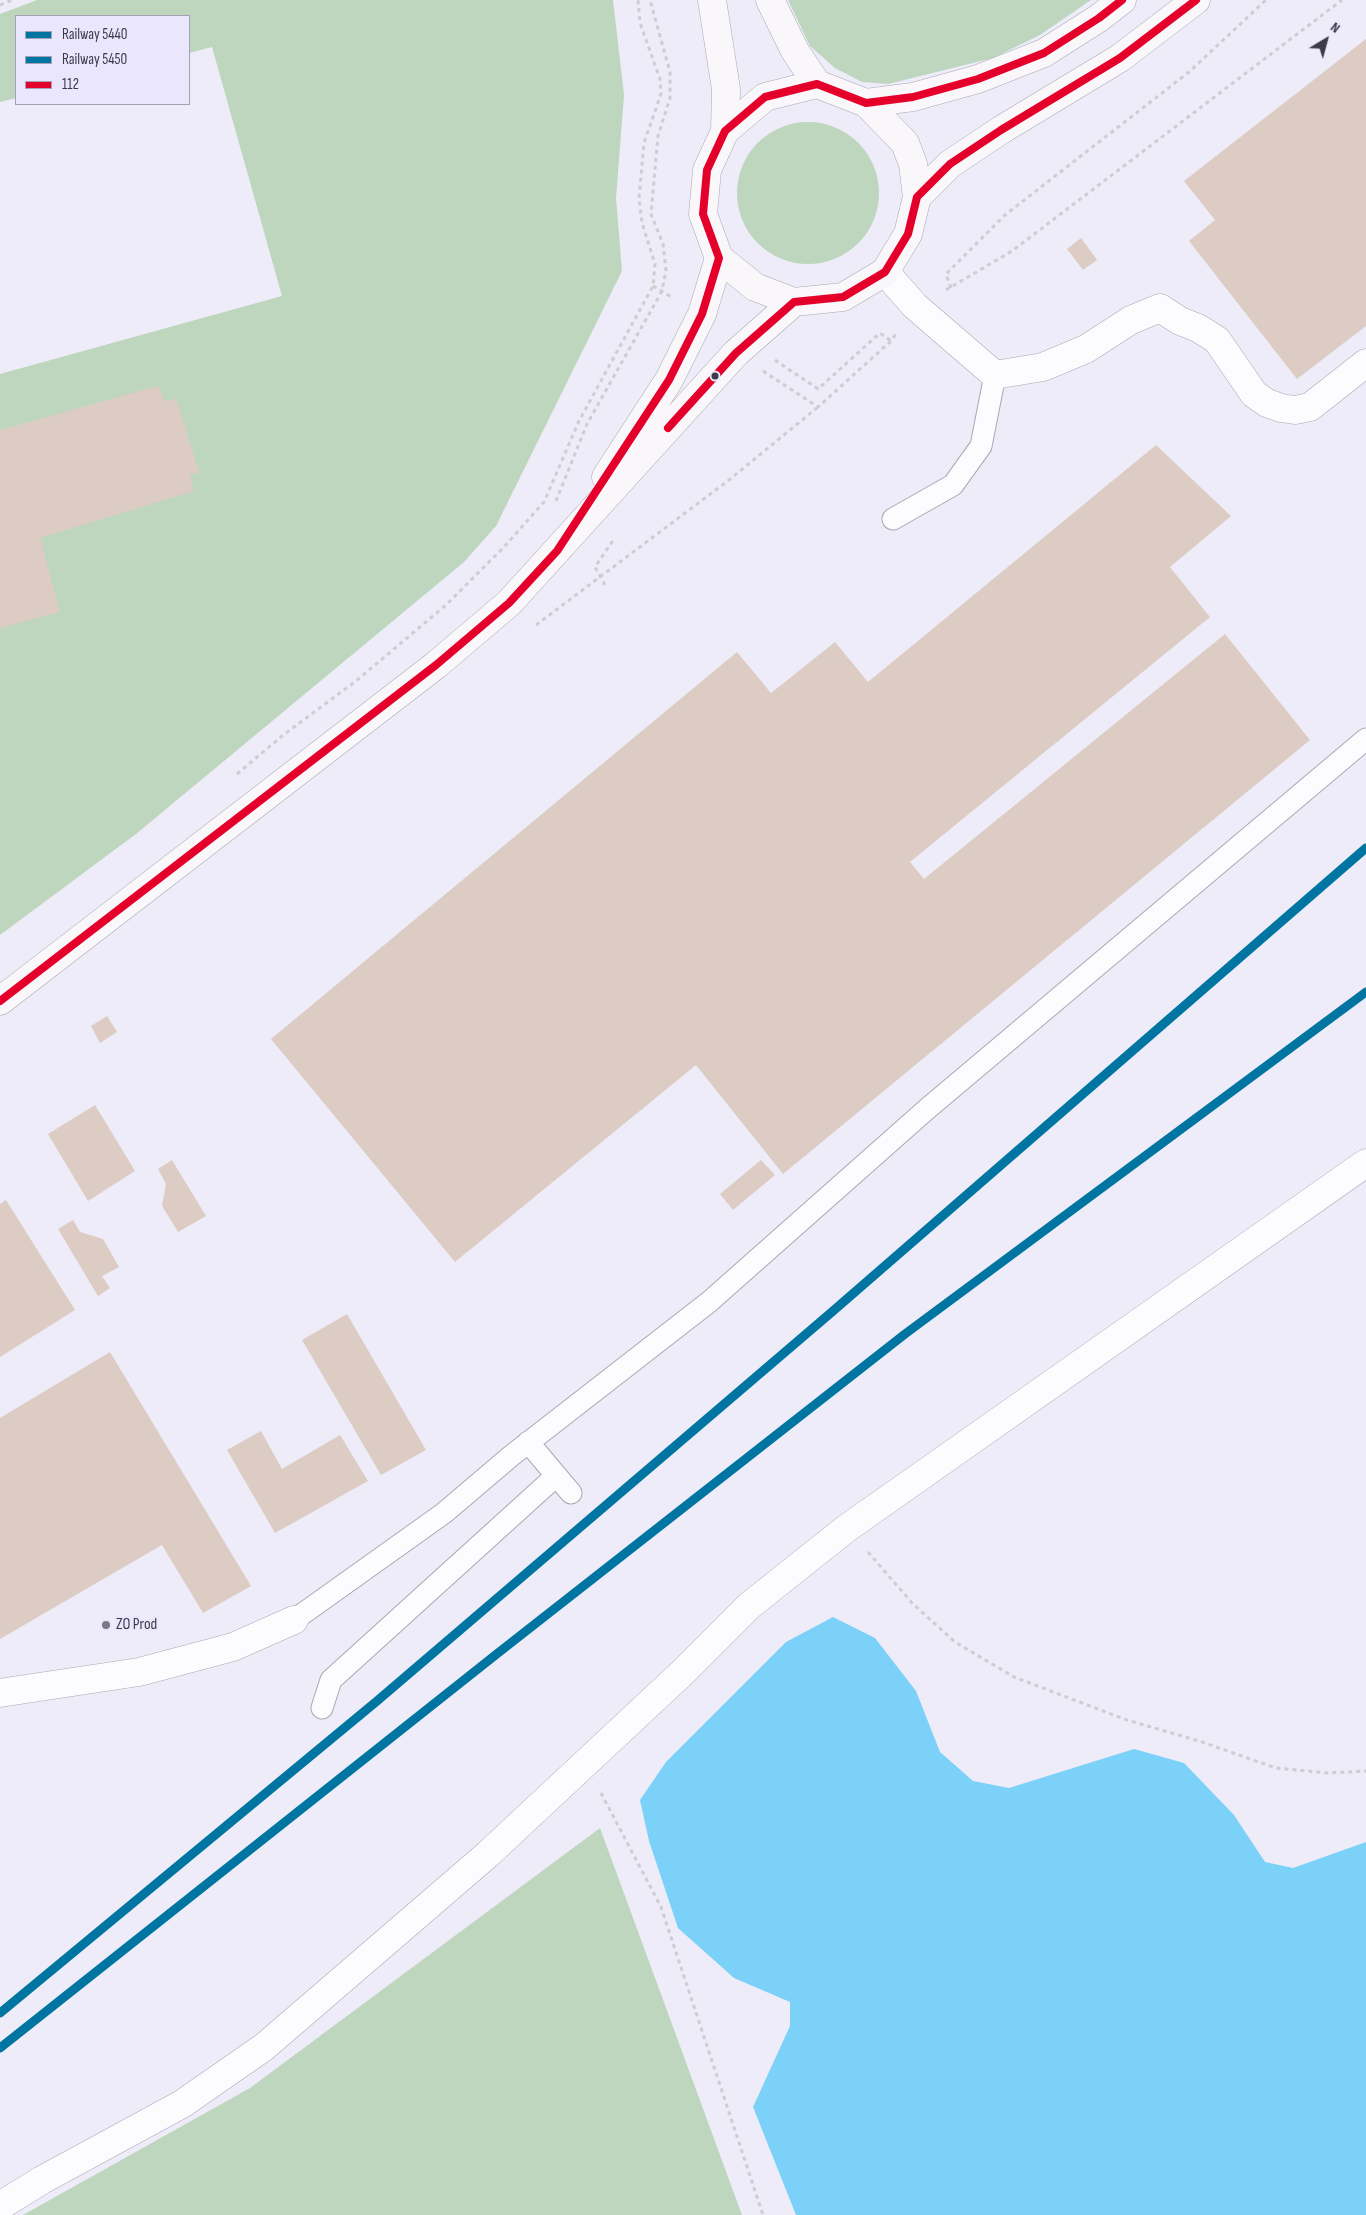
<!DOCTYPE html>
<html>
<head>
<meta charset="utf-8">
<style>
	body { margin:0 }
	#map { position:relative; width:1366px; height:2215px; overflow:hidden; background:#edecf8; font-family:"Sofia Sans Condensed",sans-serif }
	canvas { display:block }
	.legend { position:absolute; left:15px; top:15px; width:175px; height:90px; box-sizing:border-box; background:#e9e6fe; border:1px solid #a4a1b4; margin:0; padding:6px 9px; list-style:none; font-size:15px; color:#3c3a46 }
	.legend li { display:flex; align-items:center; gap:10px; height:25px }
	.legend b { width:25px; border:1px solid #a4a1b4 }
	.north { position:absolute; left:1301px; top:15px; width:50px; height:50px; -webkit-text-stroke:4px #e9e6fe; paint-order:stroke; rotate:37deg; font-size:14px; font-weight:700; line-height:20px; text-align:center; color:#3c3a46 }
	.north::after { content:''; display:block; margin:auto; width:18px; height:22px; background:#3c3a46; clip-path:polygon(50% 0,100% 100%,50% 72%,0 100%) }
</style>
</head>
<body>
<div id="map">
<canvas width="1366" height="2215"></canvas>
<ul class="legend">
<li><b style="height:6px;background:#0075a1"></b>Railway 5440</li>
<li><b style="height:6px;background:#0075a1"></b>Railway 5450</li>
<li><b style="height:6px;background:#e4002b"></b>112</li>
</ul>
<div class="north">N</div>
</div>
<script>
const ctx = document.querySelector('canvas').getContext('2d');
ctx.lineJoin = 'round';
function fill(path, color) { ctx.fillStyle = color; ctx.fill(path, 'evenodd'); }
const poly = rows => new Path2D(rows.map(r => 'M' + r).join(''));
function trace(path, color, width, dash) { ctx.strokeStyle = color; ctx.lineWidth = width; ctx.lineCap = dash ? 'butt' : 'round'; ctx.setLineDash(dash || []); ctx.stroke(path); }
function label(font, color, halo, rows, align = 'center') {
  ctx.font = font + ' "Sofia Sans Condensed",sans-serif'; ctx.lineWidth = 4; ctx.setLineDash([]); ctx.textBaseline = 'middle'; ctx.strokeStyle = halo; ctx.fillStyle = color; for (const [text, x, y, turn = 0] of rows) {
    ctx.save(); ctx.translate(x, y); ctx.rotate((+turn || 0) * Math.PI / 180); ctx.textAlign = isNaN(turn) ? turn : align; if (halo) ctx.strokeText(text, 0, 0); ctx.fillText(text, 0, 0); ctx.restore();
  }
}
fill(poly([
	[37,0,613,0,624,95,616,198,622,271,496,526,464,562,136,834,0,935,0,374,282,296,212,47,189,53,189,16,16,16,16,98,0,102,0,14],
	[788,0,1091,0,1040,35,993,58,888,84,862,82,835,68,810,46],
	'737 193a71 71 0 1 1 142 0a71 71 0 1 1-142 0Z',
	[600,1828,742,2215,23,2215,250,2088]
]), '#bed6be');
fill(poly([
	[833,1617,875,1638,916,1691,940,1752,973,1781,1009,1788,1134,1749,1184,1763,1234,1815,1265,1862,1293,1868,1366,1842,1366,2215,796,2215,753,2107,790,2026,790,2002,734,1978,678,1928,649,1841,640,1800,666,1762,786,1642]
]), '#7cd1f8');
fill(poly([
	[1366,39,1366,326,1297,379,1189,241,1215,220,1184,181],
	[1081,238,1097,260,1083,270,1067,249],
	[158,386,165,401,176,399,199,472,190,475,194,491,40,538,60,612,0,628,0,430],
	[1156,445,1231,516,1170,567,1210,617,910,862,924,879,1225,634,1310,740,783,1174,696,1065,455,1262,271,1039,737,652,771,693,835,642,868,682],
	[107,1016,117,1032,100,1043,91,1026],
	[95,1105,135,1171,88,1201,48,1134],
	[172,1160,206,1216,178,1232,162,1206,166,1184,158,1169],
	[761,1160,775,1175,733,1210,720,1194],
	[6,1200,75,1310,0,1357,0,1204],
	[73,1220,80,1232,103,1239,119,1267,102,1276,110,1288,98,1296,58,1229],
	[347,1314,426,1450,381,1475,302,1340],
	[110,1352,251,1586,203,1613,162,1545,0,1639,0,1418],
	[261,1431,282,1469,340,1435,368,1481,275,1533,227,1450]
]), '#dcccc4');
const lane = poly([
	[893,519,953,485,981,446,995,375],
	[528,1442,571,1493],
	[294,1620,444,1513,511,1456,709,1302,927,1109,1366,739],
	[322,1708,331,1680,556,1476]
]);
const street = poly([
	[885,272,915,306,995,375,1043,367,1086,349,1131,320,1160,308,1180,321,1198,328,1217,340,1254,394,1267,403,1281,408,1295,410,1310,407,1366,363],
	[0,1693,139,1672,233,1647,294,1620],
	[0,2206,42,2180,182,2104,264,2047,487,1855,682,1673,749,1606,847,1528,1366,1163]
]);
const secondary = poly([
	[712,0,726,89,725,131],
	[770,0,795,51,817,84],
	[817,84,866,103,905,143,913,164,917,197,908,234,885,272,843,297,794,302,755,287,719,258,703,214,707,170,725,131,765,97,817,84],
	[866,103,913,97,978,79,1044,53,1099,18,1122,0],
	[917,197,950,164,1001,130,1120,58,1196,0],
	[606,477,669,380,702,314,719,258],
	[0,1001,436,665,509,603,736,353,794,302]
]);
trace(lane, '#a9a8b3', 23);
trace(street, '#a9a8b3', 29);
trace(secondary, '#a9a8b3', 29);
trace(poly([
	[0,5,12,0],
	[653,286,673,298],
	[951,288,946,274,1005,215,1189,72,1266,0],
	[946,290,1012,251,1342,0],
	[775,360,818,389,880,333,891,341],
	[763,371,818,407,891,341,897,332],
	[556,501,587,424,662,291,666,270,663,244,651,214,658,136,670,98,670,72,650,0],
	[605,585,595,567,614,539],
	[536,625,729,480,818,407],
	[237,774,282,736,356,681,446,605,503,548,544,502,579,421,653,286,655,264,642,223,639,198,644,143,661,94,660,79,640,23,638,0],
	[868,1552,913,1604,955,1642,1014,1677,1124,1719,1199,1741,1276,1768,1328,1773,1366,1771],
	[601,1793,661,1907,763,2215]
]), '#cdcdd2', 3, [4, 4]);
trace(lane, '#fcfcfe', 21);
trace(street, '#fcfcfe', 28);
trace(secondary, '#faf7fa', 28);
trace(poly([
	[668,428,736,353,794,302,843,297,885,272,908,234,917,197,950,164,1001,130,1120,58,1196,0],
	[0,1001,436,665,509,603,557,551,669,380,702,314,719,258,703,214,707,170,725,131,765,97,817,84,866,103,913,97,978,79,1044,53,1099,18,1122,0]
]), '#e4002b', 8);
trace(poly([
	[0,2013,377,1701,833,1311,1366,848]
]), '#0075a1', 9);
trace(poly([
	[0,2048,498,1653,905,1334,1366,992]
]), '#0075a1', 9);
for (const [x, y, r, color] of [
	[715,376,4.5,"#3c3a46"],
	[106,1625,5,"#7a7884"]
]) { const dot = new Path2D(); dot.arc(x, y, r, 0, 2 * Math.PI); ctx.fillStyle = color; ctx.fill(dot); trace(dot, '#e9e6fe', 2); }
label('16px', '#3c3a46', '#e9e6fe', [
	["ZO Prod",116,1625]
], 'left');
</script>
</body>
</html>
